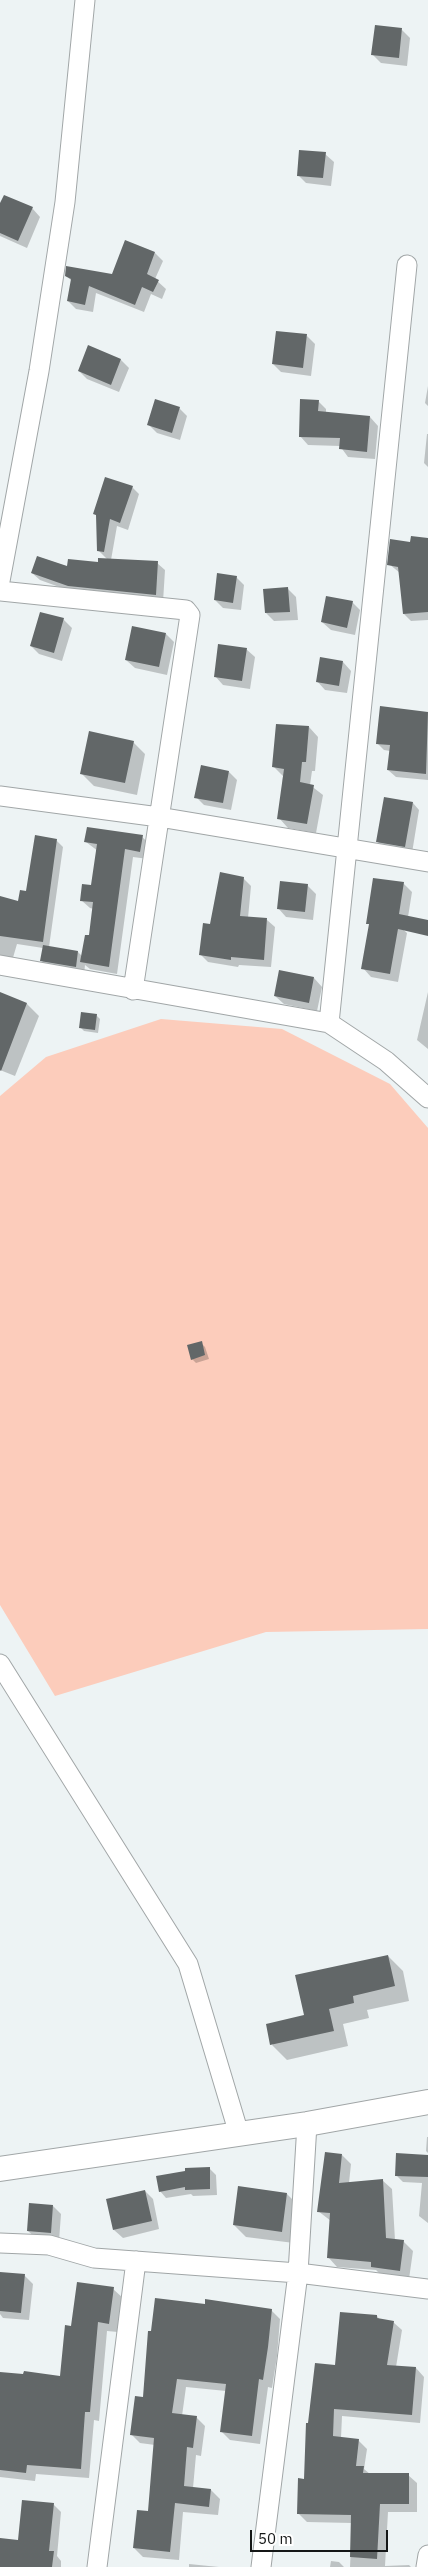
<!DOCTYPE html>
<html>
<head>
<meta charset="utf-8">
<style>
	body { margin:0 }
	#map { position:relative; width:428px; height:2567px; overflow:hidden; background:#edf3f4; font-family:"IBM Plex Sans",sans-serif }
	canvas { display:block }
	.scale { position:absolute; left:250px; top:2530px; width:138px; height:22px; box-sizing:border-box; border:2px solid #151717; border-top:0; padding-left:6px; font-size:15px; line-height:18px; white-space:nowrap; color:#151717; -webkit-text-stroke:4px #fff; paint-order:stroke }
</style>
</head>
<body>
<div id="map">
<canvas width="428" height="2567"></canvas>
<div class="scale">50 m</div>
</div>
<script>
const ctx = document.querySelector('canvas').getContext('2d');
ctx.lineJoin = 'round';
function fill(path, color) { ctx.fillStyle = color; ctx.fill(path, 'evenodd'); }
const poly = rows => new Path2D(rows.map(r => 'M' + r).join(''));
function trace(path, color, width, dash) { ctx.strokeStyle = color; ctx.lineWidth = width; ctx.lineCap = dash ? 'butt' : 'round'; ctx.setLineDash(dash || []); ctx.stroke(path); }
fill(poly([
	[161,1019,282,1029,390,1084,428,1128,428,1629,266,1632,55,1696,0,1605,0,1096,46,1057]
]), '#fcccbb');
fill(poly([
	[402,30,410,38,407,66,381,63,372,54],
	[325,154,334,162,331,186,306,183,298,175],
	[0,206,32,208,40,217,27,248,0,236],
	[155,253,163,261,155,279,166,289,162,299,151,294,144,312,96,293,93,312,76,309,68,301,72,281,66,276,113,276],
	[307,336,315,344,311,376,281,372,273,364],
	[121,360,129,368,119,392,87,379,79,371],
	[428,386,428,406,425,403],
	[318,401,326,409,326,413,370,417,378,426,375,459,348,457,340,446,308,445,300,436],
	[179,408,187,416,180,440,157,433,149,425],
	[427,434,428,434,428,467,424,463],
	[132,487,139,494,128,530,117,526,111,560,157,563,165,570,163,602,76,593,40,580,32,573,99,563,108,560,99,551,97,516,94,513],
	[428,539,428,620,411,621,404,614,400,573,389,564,411,544],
	[236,577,244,585,241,610,223,608,215,600],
	[288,589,296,597,298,620,274,621,266,613],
	[352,602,360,610,355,635,331,630,322,622],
	[63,619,72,628,62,661,39,654,31,646],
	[166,634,174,642,167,675,135,668,126,660],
	[246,649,255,657,250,689,223,685,215,676],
	[343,662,351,671,347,693,325,690,317,681],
	[381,707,428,713,428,780,396,777,388,770,390,751,384,750,377,743],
	[309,727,318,737,315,771,312,771,310,785,323,795,316,833,288,828,279,818,283,776,274,767],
	[133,742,145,754,137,795,94,786,82,774],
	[229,772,237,780,231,810,204,805,196,797],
	[413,803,419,810,412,853,384,848,377,841],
	[142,837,151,845,148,859,133,857,117,974,90,969,85,965,84,975,50,969,41,960,43,948,17,944,12,961,0,959,0,897,19,903,56,840,63,847,49,947,78,952,83,957,90,937,94,909,90,908,81,900,92,887,98,851,86,842],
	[243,878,251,886,248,918,267,920,275,927,271,967,239,965,238,967,208,962,200,954,211,925],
	[403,883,412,892,408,917,378,916],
	[307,885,316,894,313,920,286,917,278,908],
	[398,925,407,933,398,982,371,977,363,968],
	[280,972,314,978,322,987,317,1011,284,1004,275,996],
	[428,992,428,1049,417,1040],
	[0,994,27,1004,39,1016,15,1076,0,1070],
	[96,1015,100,1019,98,1033,84,1031,80,1027],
	[201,1343,205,1347,209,1359,196,1363,192,1359],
	[388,1956,403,1971,409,2001,367,2010,369,2018,343,2024,348,2046,287,2060,272,2045,305,2016],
	[427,2137,428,2137,428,2153,426,2151],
	[342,2155,351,2164,349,2183,382,2180,392,2189,395,2240,403,2241,413,2251,409,2279,382,2276,376,2270,337,2267,328,2257,331,2221,318,2211],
	[428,2157,428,2223,419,2216,422,2183,403,2182,396,2175],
	[209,2168,216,2175,217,2195,193,2196,191,2194,166,2198,160,2191],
	[145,2191,153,2199,159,2229,123,2238,114,2230],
	[287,2194,299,2206,294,2243,246,2237,234,2225],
	[53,2206,61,2214,59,2241,37,2239,28,2231],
	[0,2273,24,2275,33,2284,29,2320,3,2318,0,2314],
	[113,2289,123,2298,118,2332,107,2331,99,2421,94,2420,89,2478,36,2474,35,2481,0,2477,0,2373,61,2377,72,2327],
	[206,2306,271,2310,280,2319,277,2356,272,2388,268,2387,260,2444,230,2440,221,2431,226,2391,186,2387,182,2416,196,2417,205,2426,201,2456,196,2455,193,2488,211,2490,220,2499,218,2515,183,2512,179,2560,143,2557,134,2548,150,2512,155,2445,140,2443,131,2434,144,2399],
	[377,2316,380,2320,393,2322,402,2330,396,2367,416,2368,424,2377,420,2423,342,2416,341,2438,358,2440,367,2449,364,2469,370,2474,408,2475,417,2483,417,2512,388,2512,385,2566,409,2565,411,2567,350,2567,352,2523,307,2522,298,2513,305,2480,309,2424,336,2366],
	[53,2504,61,2512,57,2556,61,2561,61,2567,0,2567,0,2539,19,2541],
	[331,2561,339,2562,344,2567,330,2567],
	[189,2564,219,2567,189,2567]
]), '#0003');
fill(poly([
	[375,25,402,28,399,58,371,55],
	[299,150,326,152,323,178,297,176],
	[4,195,33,207,18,241,0,233,0,203],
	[125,240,155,252,147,274,159,280,153,292,142,287,135,305,89,286,85,305,67,301,71,279,65,276,66,266,112,274],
	[276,331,307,334,303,368,272,364],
	[88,345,121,359,111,385,78,371],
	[155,399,180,407,172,433,147,425],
	[300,399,319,400,318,411,370,416,367,452,339,449,340,438,299,437],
	[105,477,133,486,120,523,110,519,104,552,97,551,96,515,93,514],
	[411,536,428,538,428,612,403,614,398,567,387,565,390,539,410,542],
	[37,556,67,566,68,559,98,562,98,558,158,561,156,595,68,586,31,573],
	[217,573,237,576,233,603,214,600],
	[288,587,290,612,265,613,263,589],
	[326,596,353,601,347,628,321,622],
	[40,612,64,618,54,653,30,646],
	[132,626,166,633,159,667,125,660],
	[218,644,247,648,242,681,214,677],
	[320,657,343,661,339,686,316,682],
	[380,706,428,712,426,774,387,770,390,745,376,744],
	[276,724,309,726,306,762,302,762,300,782,314,785,307,824,277,819,284,769,272,767],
	[89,731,134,741,125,783,80,774],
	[201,765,229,771,223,803,194,798],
	[384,797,413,802,405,847,376,842],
	[87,827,143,835,140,852,125,849,109,967,80,962,85,935,89,935,93,902,80,901,82,884,91,885,97,844,84,842],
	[35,835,57,839,43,942,0,936,0,896,18,901,20,890,26,891],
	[220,872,244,877,240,916,267,918,264,960,231,957,231,960,199,955,203,923,210,924],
	[373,878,404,882,399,914,428,920,428,936,398,929,390,974,361,969,369,924,366,924],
	[280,881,308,884,305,912,277,909],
	[43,945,78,951,76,967,40,961],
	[279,970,314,977,309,1003,274,996],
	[0,992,27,1003,1,1071,0,1070],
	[81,1012,97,1014,95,1030,79,1028],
	[202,1341,205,1355,191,1360,187,1345],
	[388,1955,395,1986,353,1996,354,2003,329,2009,334,2031,270,2045,266,2024,304,2015,295,1975],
	[325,2152,342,2154,339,2183,383,2179,386,2238,404,2240,400,2271,371,2267,371,2262,327,2258,330,2213,317,2212],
	[396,2153,428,2155,428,2177,395,2176],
	[210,2167,210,2189,185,2190,185,2187,159,2192,156,2176,185,2171,185,2168],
	[238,2186,287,2193,282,2232,233,2225],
	[145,2190,152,2221,113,2230,106,2199],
	[29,2203,53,2205,51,2233,27,2231],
	[0,2272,25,2274,21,2313,0,2311],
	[77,2282,114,2287,109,2324,98,2322,90,2412,85,2412,81,2469,27,2465,26,2473,0,2470,0,2372,23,2374,24,2371,60,2376,65,2325,71,2326],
	[155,2298,205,2304,205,2299,272,2309,268,2347,263,2380,259,2379,252,2436,220,2432,226,2384,177,2379,172,2413,197,2416,193,2448,187,2447,184,2486,211,2489,209,2507,175,2503,170,2552,133,2548,137,2510,148,2511,154,2438,130,2435,135,2396,143,2397,148,2331,151,2331],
	[340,2312,377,2315,377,2318,394,2321,387,2365,416,2367,412,2415,334,2409,333,2436,359,2439,356,2466,364,2466,363,2473,409,2473,409,2504,380,2504,377,2559,350,2557,351,2515,297,2514,298,2478,304,2479,306,2423,308,2423,315,2363,335,2365],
	[22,2500,54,2503,49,2551,54,2551,52,2567,0,2567,0,2538,18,2540]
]), '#626768');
const minor = poly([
	[0,581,39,371,65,202,85,0],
	[0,591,186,610,190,615,133,990],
	[0,796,159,817,428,862],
	[0,965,329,1023,386,1061,428,1098],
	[329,1023,407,265],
	[0,1664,188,1964,239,2134],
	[0,2243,49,2245,94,2258,298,2273,428,2289],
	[97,2567,136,2261],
	[261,2567,298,2273,307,2124],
	[426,2567,428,2555]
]);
const tertiary = poly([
	[0,2169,307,2124,428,2102]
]);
trace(minor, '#a1a6a7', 21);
trace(tertiary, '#a1a6a7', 26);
trace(minor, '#fff', 19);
trace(tertiary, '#fff', 24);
</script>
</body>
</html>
